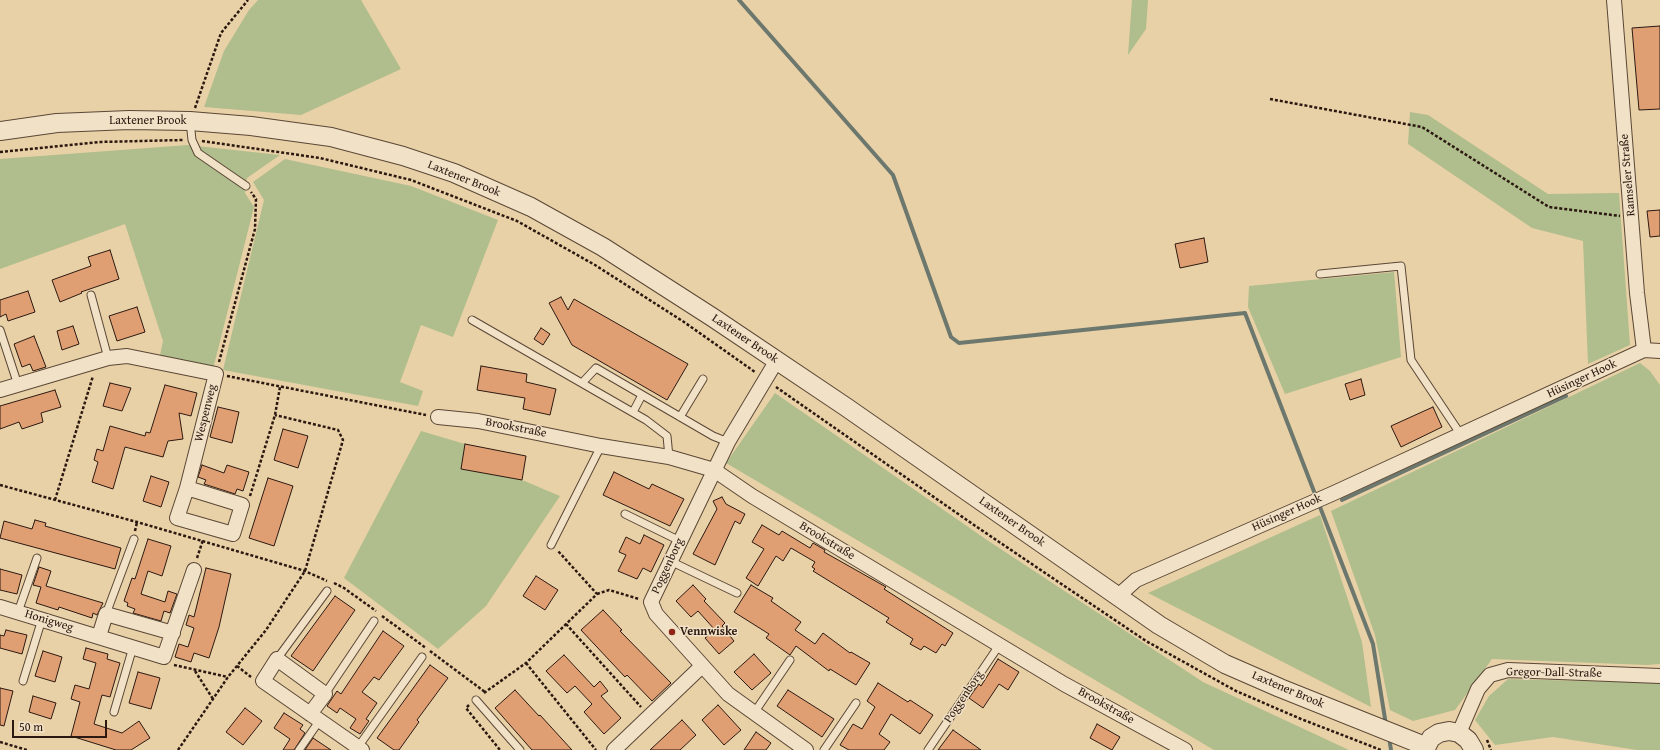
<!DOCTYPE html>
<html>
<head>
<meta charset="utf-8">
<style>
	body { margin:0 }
	#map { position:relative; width:1660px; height:750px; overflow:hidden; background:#e9d1a7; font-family:"Gentium Book Plus",serif }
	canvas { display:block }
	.scale { position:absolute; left:12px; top:720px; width:95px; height:18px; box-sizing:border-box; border:2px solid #2b1911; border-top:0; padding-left:5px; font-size:12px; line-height:14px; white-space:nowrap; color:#2b1911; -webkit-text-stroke:3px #f1e1c6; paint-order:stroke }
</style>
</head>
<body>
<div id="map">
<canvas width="1660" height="750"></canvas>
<div class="scale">50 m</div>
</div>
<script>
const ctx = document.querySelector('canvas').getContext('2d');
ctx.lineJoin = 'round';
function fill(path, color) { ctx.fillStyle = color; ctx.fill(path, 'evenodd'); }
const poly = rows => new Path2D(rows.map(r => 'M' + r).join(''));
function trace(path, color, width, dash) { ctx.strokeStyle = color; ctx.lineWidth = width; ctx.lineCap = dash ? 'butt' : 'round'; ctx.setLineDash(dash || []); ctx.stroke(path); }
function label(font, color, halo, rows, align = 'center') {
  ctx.font = font + ' "Gentium Book Plus",serif'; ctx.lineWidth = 3; ctx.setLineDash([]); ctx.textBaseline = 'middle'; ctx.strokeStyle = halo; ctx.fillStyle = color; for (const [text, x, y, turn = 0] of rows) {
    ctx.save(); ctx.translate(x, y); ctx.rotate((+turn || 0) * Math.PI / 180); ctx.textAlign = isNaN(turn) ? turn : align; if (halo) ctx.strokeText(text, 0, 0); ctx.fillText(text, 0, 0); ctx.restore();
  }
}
fill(poly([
	[258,0,361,0,401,69,301,115,204,107,224,51,249,10],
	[1132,0,1148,0,1146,29,1128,55],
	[1410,112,1428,115,1548,194,1619,193,1630,345,1588,364,1583,241,1532,228,1408,144],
	[188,145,280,155,247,178,245,193,254,207,213,369,159,360,163,341,125,224,0,269,0,159],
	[285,159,411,186,498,220,453,337,421,325,400,382,423,391,418,406,223,370,264,200,253,182],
	[1394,272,1401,357,1285,394,1248,307,1249,286],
	[1640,363,1650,371,1660,385,1660,664,1647,665,1492,659,1455,710,1413,721,1390,710,1375,635,1331,511],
	[775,393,987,540,1203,682,1349,750,1214,750,726,463],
	[421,431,465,444,461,469,522,480,560,496,486,606,438,649,344,578],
	[1320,515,1362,642,1371,707,1148,593],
	[1508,679,1660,683,1660,750,1637,750,1553,737,1495,745,1475,720,1489,696]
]), '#b0bd8c');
trace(poly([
	[739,0,893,175,951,337,959,343,1245,313,1373,644,1386,725],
	[1342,500,1566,396],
	[1389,737,1391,750]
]), '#6c786d', 4);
const building = poly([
	[1660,26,1660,109,1639,110,1632,28,1660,26],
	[1660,210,1660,236,1650,237,1647,211,1660,210],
	[1204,238,1208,262,1180,268,1175,244,1204,238],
	[110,250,119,279,81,292,82,293,60,302,52,280,91,266,88,257,110,250],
	[28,291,35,312,8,321,6,314,0,317,0,300,28,291],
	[561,297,568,310,574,299,688,364,667,400,572,345,549,303,561,297],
	[137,307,145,332,117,341,109,316,137,307],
	[73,326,79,344,62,350,57,331,73,326],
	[541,328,550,334,543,345,534,339,541,328],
	[34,336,46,367,33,371,30,364,22,367,14,344,34,336],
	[481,366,527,374,526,382,556,389,550,415,523,409,525,398,477,390,481,366],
	[1361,379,1365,395,1350,400,1345,384,1361,379],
	[110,383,131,388,122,411,103,406,110,383],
	[165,385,197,393,191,416,179,413,183,439,168,441,163,457,125,447,113,489,92,482,98,462,94,460,97,449,103,451,110,426,145,436,146,432,150,433,165,385],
	[55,390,61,407,41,413,43,422,22,429,19,422,0,429,0,406,55,390],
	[218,407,239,412,232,443,210,437,218,407],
	[1433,407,1442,427,1401,447,1391,426,1433,407],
	[283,429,308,436,298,468,274,460,283,429],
	[465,444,526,456,522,480,461,469,465,444],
	[202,465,224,473,227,465,249,472,243,491,237,489,235,494,204,484,206,480,198,477,202,465],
	[614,472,649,489,652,484,684,499,670,526,603,495,614,472],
	[151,476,169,482,161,507,143,501,151,476],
	[268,478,293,486,274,546,249,538,268,478],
	[722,497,726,504,745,514,740,524,735,521,715,565,693,554,717,509,713,501,722,497],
	[35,520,46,523,45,526,121,548,115,569,0,538,4,521,32,529,35,520],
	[762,525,779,535,782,531,810,548,813,543,825,550,824,552,886,587,884,589,953,633,945,646,942,644,936,653,924,646,921,650,910,644,913,639,886,622,889,618,813,571,815,569,812,567,815,562,791,548,783,561,776,556,758,586,746,578,764,549,752,542,762,525],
	[644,535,664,545,651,572,643,568,637,579,618,571,626,555,619,552,626,537,640,544,644,535],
	[148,539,171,546,162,576,148,571,141,594,165,602,168,591,177,594,170,613,164,611,161,621,133,613,135,609,127,606,128,603,124,601,132,578,135,579,148,539],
	[39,567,51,571,46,586,103,603,97,615,93,613,92,618,59,607,58,610,36,603,41,587,33,585,39,567],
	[206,568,231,574,219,627,209,658,194,653,191,662,175,657,179,644,188,647,194,628,186,625,189,615,194,617,206,568],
	[0,569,22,575,17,594,0,590,0,569],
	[536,576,558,590,545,610,523,596,536,576],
	[693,585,706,599,704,601,725,623,722,626,734,641,719,654,705,638,715,630,698,611,691,617,676,601,693,585],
	[751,585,773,598,771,601,801,622,795,630,815,644,823,633,850,653,851,652,870,663,856,685,830,669,829,671,796,646,790,655,766,638,769,634,734,612,751,585],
	[335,596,355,610,313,671,291,656,335,596],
	[603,610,622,630,620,631,671,683,652,701,627,675,625,677,581,630,603,610],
	[6,630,27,635,22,654,0,648,0,635,4,636,6,630],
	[383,631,404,646,379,680,374,677,362,692,377,703,366,719,369,721,360,734,350,728,356,719,340,708,337,713,327,706,337,691,341,694,383,631],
	[86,648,108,654,107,659,120,663,110,697,102,695,94,724,122,733,139,721,150,738,131,750,116,750,71,736,80,702,71,699,75,685,89,689,96,663,83,659,86,648],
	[43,651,62,657,55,682,35,676,43,651],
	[754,654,771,673,752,690,734,672,754,654],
	[564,655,594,687,600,681,608,691,601,696,621,718,604,734,584,712,592,704,575,686,567,693,546,671,564,655],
	[998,659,1019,672,1008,690,999,684,983,708,969,698,979,684,981,686,998,659],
	[430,665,448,678,417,720,419,722,399,750,394,750,377,738,430,665],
	[138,672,160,678,151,709,129,703,138,672],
	[878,683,908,702,910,700,933,715,920,734,891,714,879,734,890,742,884,750,849,750,840,745,853,724,862,729,875,707,867,701,878,683],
	[0,688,13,691,4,726,0,725,0,688],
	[515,690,539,716,540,715,572,750,532,750,495,708,515,690],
	[788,690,834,719,822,737,777,706,788,690],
	[33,696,56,703,51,719,29,712,33,696],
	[718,705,741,730,724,745,702,720,718,705],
	[245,708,262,721,243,745,226,732,245,708],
	[284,713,303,725,300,729,305,733,294,750,283,750,290,739,274,728,284,713],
	[682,720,696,735,680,750,650,750,682,720],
	[1097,724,1120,737,1112,750,1090,738,1097,724],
	[953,730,981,750,938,750,953,730],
	[756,732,771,743,766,750,744,750,756,732],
	[313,738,331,750,305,750,313,738]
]);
fill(building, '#e09f73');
trace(building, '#2b1911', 1);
const service = poly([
	[190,121,192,140,198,153,246,186],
	[1320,274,1401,266,1411,360,1461,435],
	[91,295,108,358],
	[472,320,646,420,667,436,669,457],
	[0,330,18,385],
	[582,383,596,368,713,436,728,442],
	[633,412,642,395],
	[680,417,703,379],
	[625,514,680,541],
	[551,545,601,446],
	[670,561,737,593],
	[18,612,37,558],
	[106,614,134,539],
	[277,659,327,591],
	[23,681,42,619],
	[325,694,374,621],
	[476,700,520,750],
	[114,712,133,647],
	[754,713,790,660],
	[358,747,422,657],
	[299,750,320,720],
	[824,750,856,703],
	[928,750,1000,644]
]);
const minor = poly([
	[1614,0,1637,293,1644,350],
	[777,360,728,442,651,602,656,614,728,694,806,750],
	[0,390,108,358,127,356,216,374,187,488,177,518,233,534,242,505,187,488],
	[438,417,478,421,601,446,669,457,714,470,752,496,1064,684,1185,750],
	[1117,597,1136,580,1334,493,1644,350,1660,351],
	[0,607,164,657,194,570],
	[99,636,106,614,173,633],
	[310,714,325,694,277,659,263,681,362,750],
	[1459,733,1478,689,1490,675,1508,670,1660,676],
	[614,750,702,666]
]);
const tertiary = poly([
	[0,131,57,123,129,120,190,121,251,126,331,137,403,156,454,173,531,207,603,247,712,317,846,407,1159,625,1225,664,1280,688,1425,746],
	[1425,750,1431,738,1439,733,1449,731,1459,733,1468,740,1474,750]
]);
trace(service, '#5a4736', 9);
trace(minor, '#5a4736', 16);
trace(tertiary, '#5a4736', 20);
trace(poly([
	[1270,99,1422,127,1549,207,1620,216],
	[195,108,221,33,248,0],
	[202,141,320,158,411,180,517,221,595,265,684,322,755,372],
	[0,152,99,142,183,140],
	[219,362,255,229,256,199,251,192],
	[227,376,426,415],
	[776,387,974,525,1146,641,1236,691,1301,719,1381,750],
	[0,485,137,522,305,571,327,581],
	[250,496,275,415,280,387],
	[55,500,93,376],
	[135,531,137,522],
	[197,558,203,540],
	[334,583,344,588,376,611],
	[597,594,609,590,639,599],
	[382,616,426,648],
	[566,624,641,707],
	[430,651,485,692],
	[526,663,596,750],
	[174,665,228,677],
	[237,666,251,677],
	[195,671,213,699],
	[484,693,526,663,597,594,558,551],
	[469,705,466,708,500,750],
	[1487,740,1491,750],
	[0,742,27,750],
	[178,750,228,677,266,630,305,571,343,440,338,430,275,415]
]), '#2b1911', 2.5, [3, 2]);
trace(service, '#f1e1c6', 7);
trace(minor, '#f1e1c6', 14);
trace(tertiary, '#f1e1c6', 18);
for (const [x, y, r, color] of [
	[672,632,4,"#8f2418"]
]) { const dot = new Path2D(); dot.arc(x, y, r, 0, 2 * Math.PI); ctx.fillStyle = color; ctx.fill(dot); trace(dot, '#f1e1c6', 1.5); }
label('12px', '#2b1911', '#f1e1c6', [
	["Laxtener Brook",148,121],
	["Ramseler Straße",1628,175,-95],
	["Laxtener Brook",464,179,22],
	["Laxtener Brook",745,339,34],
	["Hüsinger Hook",1582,379,-25],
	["Wespenweg",206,413,-76],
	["Brookstraße",516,428,11],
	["Hüsinger Hook",1287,513,-24],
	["Laxtener Brook",1012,522,35],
	["Brookstraße",827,541,31],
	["Poggenborg",668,566,-65],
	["Honigweg",49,621,17],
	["Gregor-Dall-Straße",1554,673,1],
	["Laxtener Brook",1288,690,23],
	["Poggenborg",964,697,-56],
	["Brookstraße",1106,706,29]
]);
label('bold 12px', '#2b1911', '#f1e1c6', [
	["Vennwiske",680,632]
], 'left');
</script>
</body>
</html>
